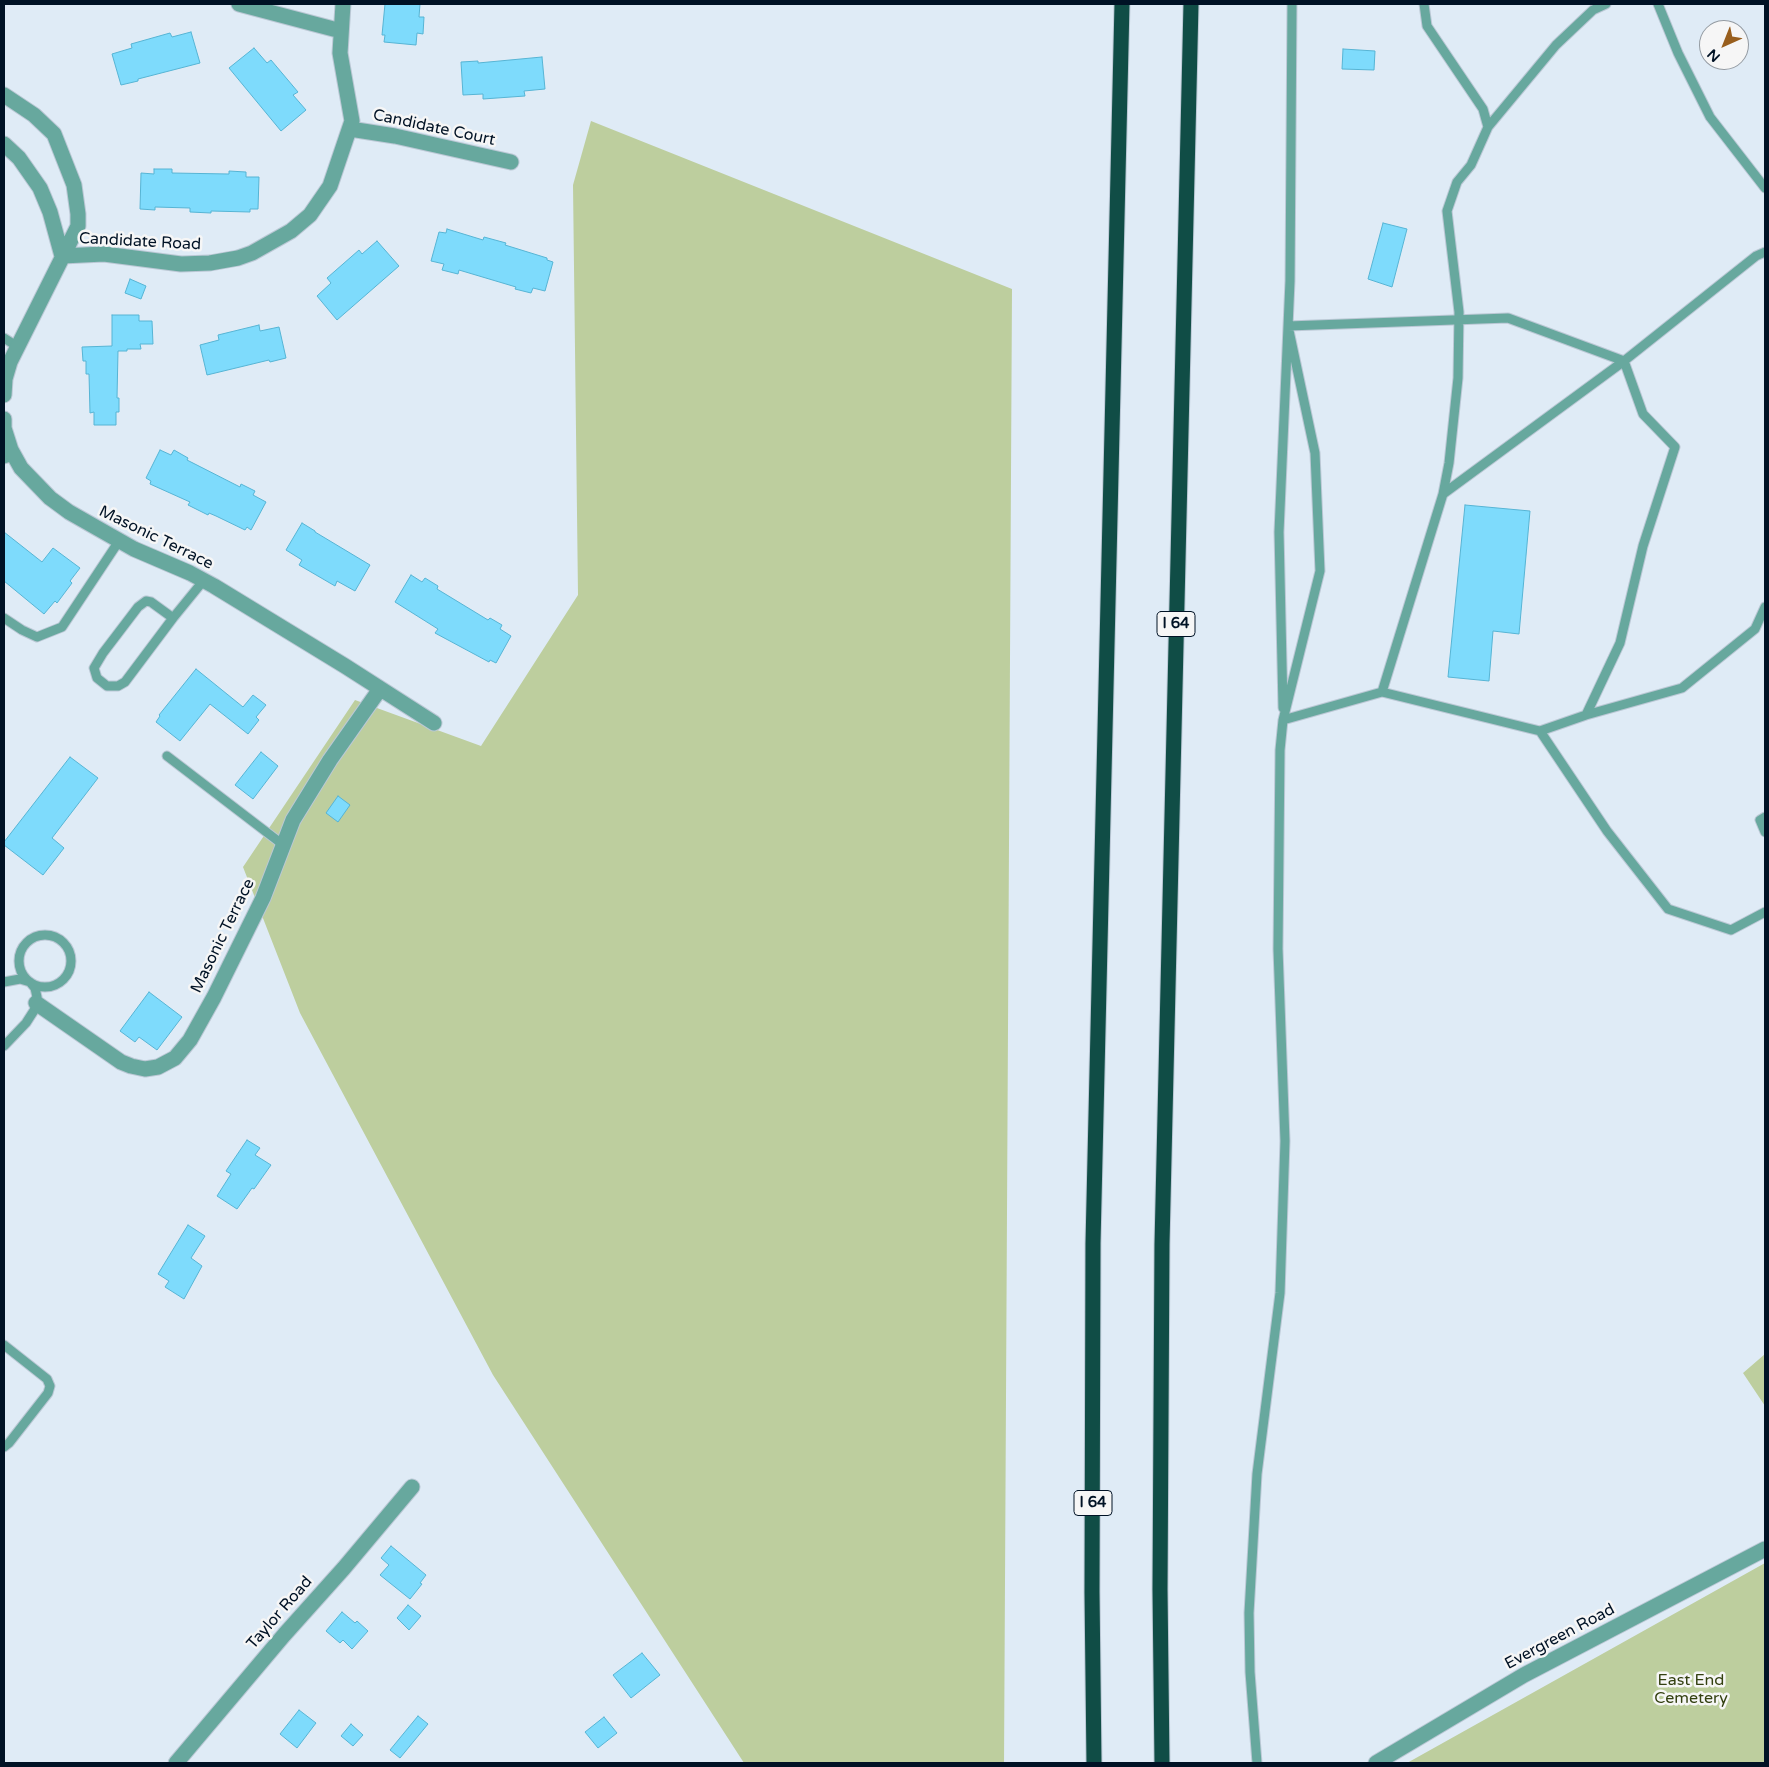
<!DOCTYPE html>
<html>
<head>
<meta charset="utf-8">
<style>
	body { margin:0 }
	#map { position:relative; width:1769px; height:1767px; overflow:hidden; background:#dfebf6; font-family:"Varela Round",sans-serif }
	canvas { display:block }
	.frame { position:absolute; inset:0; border:5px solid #001225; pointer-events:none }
	.north { position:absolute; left:1699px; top:20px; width:50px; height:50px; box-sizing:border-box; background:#f6f6f6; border:1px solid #949ba2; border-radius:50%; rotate:224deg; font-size:14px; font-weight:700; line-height:20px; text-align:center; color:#001225 }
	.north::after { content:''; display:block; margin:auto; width:18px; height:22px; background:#985e1d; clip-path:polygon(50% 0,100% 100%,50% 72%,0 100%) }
</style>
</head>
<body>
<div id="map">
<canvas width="1769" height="1767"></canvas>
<div class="frame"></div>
<div class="north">N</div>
</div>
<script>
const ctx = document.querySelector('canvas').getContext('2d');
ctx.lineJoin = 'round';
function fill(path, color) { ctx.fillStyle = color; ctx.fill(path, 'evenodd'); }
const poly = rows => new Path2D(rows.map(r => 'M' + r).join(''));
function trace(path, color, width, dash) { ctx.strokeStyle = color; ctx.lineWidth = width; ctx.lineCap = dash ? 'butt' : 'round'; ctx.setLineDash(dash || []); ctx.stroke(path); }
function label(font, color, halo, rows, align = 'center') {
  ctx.font = font + ' "Varela Round",sans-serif'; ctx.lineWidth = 5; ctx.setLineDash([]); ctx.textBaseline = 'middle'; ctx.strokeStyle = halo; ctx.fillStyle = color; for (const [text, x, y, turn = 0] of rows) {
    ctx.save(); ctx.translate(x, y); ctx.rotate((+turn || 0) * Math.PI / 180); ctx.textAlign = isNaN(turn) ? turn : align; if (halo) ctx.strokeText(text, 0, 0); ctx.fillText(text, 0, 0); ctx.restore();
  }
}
fill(poly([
	[591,121,1012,289,1004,1763,744,1763,493,1375,300,1013,243,867,355,700,481,746,578,595,573,185],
	[1765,1354,1765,1406,1743,1373],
	[1765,1563,1765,1763,1407,1763]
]), '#bdce9e');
const building = poly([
	[385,4,420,4,419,17,424,17,423,34,417,33,416,45,384,42,385,35,382,35,385,4],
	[191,32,200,63,138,79,138,81,121,85,112,54,132,48,131,44,170,33,172,37,191,32],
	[254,48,267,63,271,60,298,92,293,95,306,110,281,131,229,68,254,48],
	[1343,49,1375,51,1374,70,1342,69,1343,49],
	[542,57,545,89,524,91,525,96,483,99,483,94,463,95,461,62,478,61,478,63,542,57],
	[154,169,172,169,172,173,229,174,229,171,246,172,246,177,259,177,258,209,250,209,250,212,211,211,211,213,190,212,190,208,155,207,155,210,140,209,141,173,154,174,154,169],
	[1383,223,1407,229,1392,287,1368,279,1383,223],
	[447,229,483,240,484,237,506,243,505,245,547,258,547,260,553,262,545,291,533,288,531,293,515,289,516,287,459,270,458,274,442,270,444,264,431,261,439,232,446,233,447,229],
	[377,241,399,266,337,320,317,296,331,283,327,278,359,250,362,254,377,241],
	[130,279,146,286,141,299,125,293,130,279],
	[112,315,139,315,139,321,152,321,153,344,140,344,141,349,127,349,127,351,118,351,117,398,119,398,119,412,116,412,116,425,94,425,94,412,90,413,89,374,86,374,86,361,83,361,82,347,112,346,112,315],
	[259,325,260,331,279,327,286,358,270,362,269,360,207,375,200,345,219,340,218,335,259,325],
	[160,450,171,455,174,450,188,458,187,460,240,487,241,484,255,491,253,495,266,502,251,530,247,527,245,530,216,516,209,513,208,515,188,505,190,502,150,484,151,481,146,478,160,450],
	[1465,505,1530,511,1519,634,1493,631,1489,681,1448,677,1465,505],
	[302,523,315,531,315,532,370,565,355,591,337,581,335,586,299,565,302,560,286,550,302,523],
	[4,532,42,562,53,548,80,568,70,581,72,583,57,603,55,601,44,614,4,581,4,532],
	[411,575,422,582,425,578,438,586,437,589,488,620,490,618,502,625,500,629,511,636,496,663,490,660,489,662,435,633,438,629,395,602,411,575],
	[196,669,243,707,253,695,266,705,256,717,259,720,248,734,210,704,180,741,156,722,160,716,159,715,196,669],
	[261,752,278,766,253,799,235,785,261,752],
	[70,757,98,778,52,838,64,848,43,875,4,845,4,842,70,757],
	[338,796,350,805,338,822,326,813,338,796],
	[149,992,182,1017,157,1050,139,1037,135,1042,120,1031,149,992],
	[247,1140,260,1148,255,1155,271,1165,254,1189,252,1188,237,1209,217,1196,231,1174,226,1171,247,1140],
	[188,1225,205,1236,191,1258,202,1266,184,1299,165,1287,169,1281,158,1274,188,1225],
	[391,1546,426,1575,420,1583,422,1584,410,1599,380,1575,389,1565,381,1558,391,1546],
	[408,1605,421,1616,409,1630,397,1618,408,1605],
	[342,1612,355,1623,357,1621,368,1631,352,1649,343,1640,340,1643,326,1631,342,1612],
	[642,1653,660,1675,631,1698,613,1675,642,1653],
	[299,1710,316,1723,297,1748,280,1734,299,1710],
	[418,1716,428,1724,400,1758,390,1750,418,1716],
	[604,1717,617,1733,598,1748,585,1732,604,1717],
	[351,1724,363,1735,353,1746,341,1736,351,1724]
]);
fill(building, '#7edbfc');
trace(building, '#56b4d4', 1);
const lane = poly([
	[1658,4,1678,53,1710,117,1765,188],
	[1488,127,1556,45,1593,10,1606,4],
	[4,338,18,347],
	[4,459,14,456],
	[1443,494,1624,361],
	[4,618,22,630,37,637,62,627,119,541],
	[173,618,151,602,146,601,138,607,103,653,94,668,97,678,107,686,118,686,125,682,173,618,204,580],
	[1382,692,1540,731,1586,715,1620,643,1643,546,1675,447,1643,414,1624,361,1756,256,1765,252],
	[1283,708,1279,532,1290,281,1292,4],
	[1586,715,1682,688,1755,629,1765,607],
	[1283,720,1320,571,1315,453,1288,326,1508,318,1624,361],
	[1540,731,1607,831,1668,909,1731,930,1765,912],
	[167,756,282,844],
	[1765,817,1760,820,1765,832],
	'19 961a26 26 0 1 1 52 0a26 26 0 1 1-52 0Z',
	[4,982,20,979,30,982,35,988,37,997,35,1009,26,1023,4,1046],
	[4,1345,47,1379,50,1386,48,1393,9,1443,4,1447],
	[1257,1763,1250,1672,1249,1613,1257,1474,1280,1293,1285,1141,1278,949,1280,750,1283,720,1382,692,1443,494,1449,463,1458,378,1459,312,1447,211,1457,182,1471,165,1488,127,1483,109,1427,26,1424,4]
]);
const street = poly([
	[239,4,341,31],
	[4,95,34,115,54,134,74,185,78,214,78,226,10,362,5,379,4,395],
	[350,129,395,136,511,162],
	[4,144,19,158,40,188,50,212,62,256],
	[62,256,104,254,181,264,210,263,238,258,252,253,291,231,310,215,330,186,352,121,340,53,343,4],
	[4,419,4,428,11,450,21,468,50,498,69,512,134,549,190,573,214,586,345,666,434,723],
	[36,1003,121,1062,131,1066,145,1069,158,1067,175,1058,190,1040,214,997,263,898,293,820,330,760,380,689],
	[176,1763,284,1635,344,1568,412,1487],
	[1376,1763,1524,1675,1765,1549]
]);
const highway = poly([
	[1094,1763,1092,1592,1093,1243,1122,4],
	[1162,1763,1160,1589,1162,1244,1191,4]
]);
trace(lane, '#bbc8d5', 11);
trace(street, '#bbc8d5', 17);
trace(highway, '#bbc8d5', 17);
trace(lane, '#67a89e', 9);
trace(street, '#67a89e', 15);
trace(highway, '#104d46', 15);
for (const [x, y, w] of [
	[1176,624,38],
	[1093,1503,38]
]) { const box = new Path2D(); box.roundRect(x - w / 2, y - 12.5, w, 25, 4); ctx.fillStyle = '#f6f6f6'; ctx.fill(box); trace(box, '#001225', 1); }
label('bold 15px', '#001225', null, [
	["I 64",1176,624],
	["I 64",1093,1503]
]);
label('16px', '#001225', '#f6f6f6', [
	["Candidate Court",434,128,12],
	["Candidate Road",140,242,3],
	["Masonic Terrace",156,538,26],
	["Masonic Terrace",223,936,-64],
	["Taylor Road",280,1613,-49],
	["Evergreen Road",1560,1637,-28]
]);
label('16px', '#334010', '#f6f6f6', [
	["East End",1691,1681],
	["Cemetery",1691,1699]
]);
</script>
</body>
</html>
